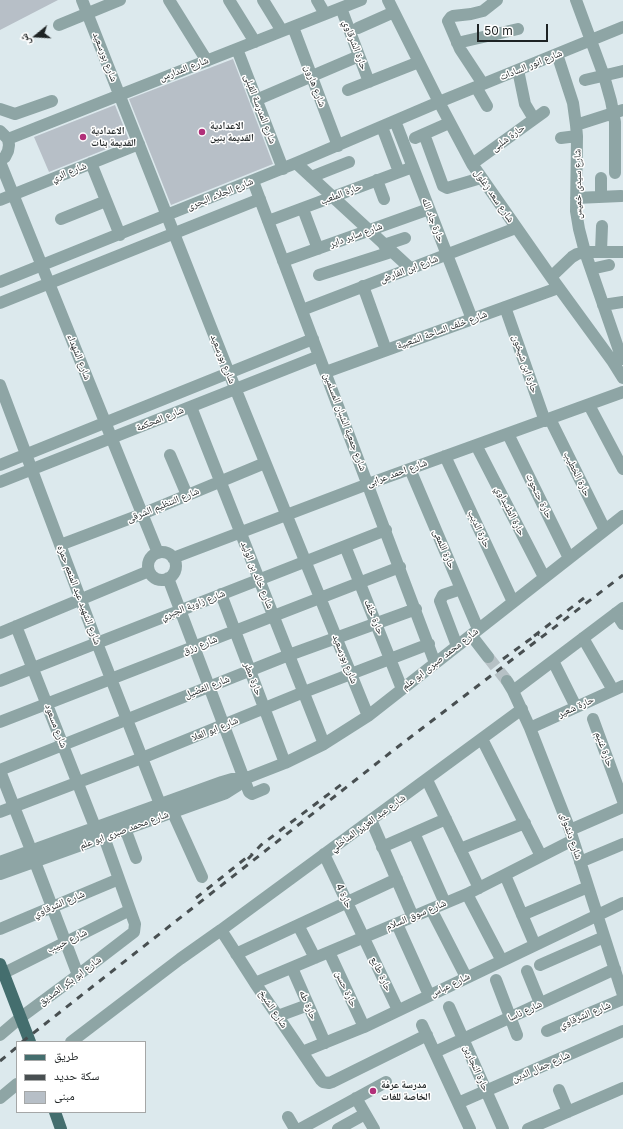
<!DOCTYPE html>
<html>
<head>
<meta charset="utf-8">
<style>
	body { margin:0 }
	#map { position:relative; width:623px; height:1129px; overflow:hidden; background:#dce9ed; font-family:Inter,"Noto Naskh Arabic",sans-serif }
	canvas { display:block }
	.legend { position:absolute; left:16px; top:1041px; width:130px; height:72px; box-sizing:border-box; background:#fff; border:1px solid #a5a7a7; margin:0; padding:5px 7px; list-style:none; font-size:12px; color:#1e2324 }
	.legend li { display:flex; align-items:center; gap:8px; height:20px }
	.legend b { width:20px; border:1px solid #a5a7a7 }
	.north { position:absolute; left:16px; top:16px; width:40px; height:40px; -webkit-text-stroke:3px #fff; paint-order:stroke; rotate:252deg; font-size:11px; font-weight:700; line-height:16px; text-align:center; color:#1e2324 }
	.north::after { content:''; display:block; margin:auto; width:14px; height:18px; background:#1e2324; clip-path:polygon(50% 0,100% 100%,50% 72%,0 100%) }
	.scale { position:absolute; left:477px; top:24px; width:71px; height:18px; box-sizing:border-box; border:2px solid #1e2324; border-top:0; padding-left:5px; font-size:12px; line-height:14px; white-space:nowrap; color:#1e2324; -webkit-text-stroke:3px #fff; paint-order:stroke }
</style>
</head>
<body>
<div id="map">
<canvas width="623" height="1129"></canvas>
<ul class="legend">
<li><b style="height:5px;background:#446e6e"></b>طريق</li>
<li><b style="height:5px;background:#484f51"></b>سكة حديد</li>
<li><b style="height:11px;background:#b7bfc7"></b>مبنى</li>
</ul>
<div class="north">ش</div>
<div class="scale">50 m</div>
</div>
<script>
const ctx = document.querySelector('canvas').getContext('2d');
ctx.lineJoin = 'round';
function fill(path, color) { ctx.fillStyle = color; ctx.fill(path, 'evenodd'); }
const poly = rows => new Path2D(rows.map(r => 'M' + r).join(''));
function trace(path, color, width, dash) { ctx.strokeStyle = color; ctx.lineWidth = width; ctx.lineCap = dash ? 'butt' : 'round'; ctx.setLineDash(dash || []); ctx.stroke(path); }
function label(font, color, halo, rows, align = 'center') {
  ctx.font = font + ' Inter,"Noto Naskh Arabic",sans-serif'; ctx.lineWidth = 3; ctx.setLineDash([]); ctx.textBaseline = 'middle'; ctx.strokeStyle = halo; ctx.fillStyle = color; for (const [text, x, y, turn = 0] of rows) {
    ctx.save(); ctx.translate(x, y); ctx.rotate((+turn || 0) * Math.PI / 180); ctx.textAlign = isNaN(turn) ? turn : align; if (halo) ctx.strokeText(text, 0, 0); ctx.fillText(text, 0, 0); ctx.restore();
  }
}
fill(poly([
	[0,0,58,0,0,30],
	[233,59,273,164,171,205,129,99],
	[115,105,129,140,49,172,34,137]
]), '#b7bfc7');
trace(poly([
	[488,657,507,681]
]), '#b6c1c5', 12, [12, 6]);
trace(poly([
	[82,0,229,373,368,716],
	[169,0,207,61],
	[229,0,255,42],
	[263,0,282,31],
	[317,0,325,14],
	[388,0,439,102,472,164,551,277,613,362,623,378],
	[576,0,604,76,611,101,615,122,615,173],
	[341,8,369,82],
	[59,25,120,0],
	[293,27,338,146],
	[358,28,394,12],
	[457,43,518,29],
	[237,49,283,169],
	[557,54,573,103,576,125,577,136,576,211,579,229,585,252,622,359],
	[518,70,525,104,534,119],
	[585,80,623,71],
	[483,84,460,49,448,21,451,17,453,16,471,14,483,11,497,0],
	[476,87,487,106],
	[348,90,419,62],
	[256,100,359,56],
	[0,109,15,114,52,101],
	[395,121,472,319],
	[576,125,623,110],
	[382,127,399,172],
	[0,131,8,139,9,145,8,151,5,157,0,160],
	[424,134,443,186,447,188,481,178],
	[415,138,449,123],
	[561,138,577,136],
	[8,139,361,0],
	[0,162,158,553],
	[91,163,120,235],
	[296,163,410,268],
	[472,164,544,112],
	[311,177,349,162],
	[601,178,601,197],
	[377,180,384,199],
	[253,181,435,663],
	[576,198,621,196],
	[0,200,139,144],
	[303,209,318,249],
	[61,219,106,201],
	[268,221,413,167],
	[384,245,405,238],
	[601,251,602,226],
	[283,261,429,209],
	[591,269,609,265],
	[319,275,391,252],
	[551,277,572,257,577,254,585,252,623,252],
	[0,282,296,163,439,102,623,27],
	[363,286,386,350],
	[0,303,260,199],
	[603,305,623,302],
	[505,307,545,421],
	[302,310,516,228],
	[326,372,558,288],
	[0,385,97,643,160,804],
	[589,405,623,469],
	[191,407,324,744],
	[550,419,605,530],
	[508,434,569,558],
	[476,445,544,577],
	[170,455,187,495],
	[445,456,513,602],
	[0,465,313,339],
	[410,469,478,629],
	[0,482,319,356],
	[60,545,142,514,265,463],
	[345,546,402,689],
	'148 566a14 14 0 1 1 28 0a14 14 0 1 1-28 0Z',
	[173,558,368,484,623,392],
	[168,578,249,792,252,794,264,789],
	[221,594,285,763],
	[616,613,623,624],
	[16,626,95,827],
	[0,633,149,571],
	[471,635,488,657],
	[583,638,613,690],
	[457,646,440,601,443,595,461,589],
	[553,661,576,707],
	[0,681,386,530],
	[507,681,513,691,530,728,570,830,623,995],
	[513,691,623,608],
	[593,719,623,801],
	[0,722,400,567],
	[530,728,623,686],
	[482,739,541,856],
	[0,770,289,655,416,609],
	[0,771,31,850],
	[427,780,479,888],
	[0,812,142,758,304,692,429,644],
	[173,813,202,877],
	[371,820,413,917],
	[123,823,136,858],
	[570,830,623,807],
	[414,833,445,903],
	[382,847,446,819],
	[460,849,525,823],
	[324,854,398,1010],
	[0,862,222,782,232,779,244,779,285,763,324,744,368,716,623,516],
	[35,862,78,975],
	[580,862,623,844],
	[0,874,226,793,237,786,244,779],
	[505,875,535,945],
	[467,894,502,961],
	[431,909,466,977],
	[522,915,588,887],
	[397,924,429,995],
	[298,925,315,958],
	[0,929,119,879],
	[329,952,364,1027],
	[236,954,397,879],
	[540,965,604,937],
	[292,968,325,1043],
	[527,971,540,1003],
	[4,973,130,910],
	[496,980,517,1035],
	[255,983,467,894,573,840],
	[449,1007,503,1129],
	[278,1016,308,1005],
	[422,1025,470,1129],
	[547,1031,623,999],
	[0,1035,20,1018,78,975,134,932,135,924,104,837],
	[427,1035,332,1082,329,1083,323,1082,321,1080,255,983,221,930,522,709],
	[71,1042,180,959,221,930],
	[302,1052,364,1027,623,903],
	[435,1052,615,969],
	[559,1090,568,1112],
	[0,1098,17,1084],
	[356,1098,374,1129],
	[458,1103,623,1031],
	[288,1117,295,1129],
	[300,1129,386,1082],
	[338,1129,365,1114],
	[528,1129,623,1088]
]), '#8ea5a5', 12);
trace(poly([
	[0,964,30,1042],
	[55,1112,61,1129]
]), '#446e6e', 12);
trace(poly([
	[534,636,584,598],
	[503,659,529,640,539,634],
	[248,859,261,845,342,784],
	[196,898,251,854],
	[22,1042,395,749,623,575],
	[0,1061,17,1047]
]), '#484f51', 3, [7, 7]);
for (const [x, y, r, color] of [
	[202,132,4,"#b12f79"],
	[83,137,4,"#b12f79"],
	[373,1091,4,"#b12f79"]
]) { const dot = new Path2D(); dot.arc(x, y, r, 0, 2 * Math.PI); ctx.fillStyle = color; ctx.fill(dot); trace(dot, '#fff', 1.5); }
label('10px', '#1e2324', '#fff', [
	["حارة الشرقاوي",355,45,69],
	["شارع بورسعيد",105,57,69],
	["شارع انور السادات",531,65,-22],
	["شارع المدارس",184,69,-21],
	["شارع هارون",315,86,69],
	["شارع المدرسة القبلى",260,109,69],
	["حارة شلبى",508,138,-36],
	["شارع الري",69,172,-22],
	["شارع سيدى خميس",578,184,-91],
	["شارع الجلاء البحرى",220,194,-22],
	["حارة الملعب",341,194,-21],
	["شارع سعد زغلول",494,196,55],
	["حارة جاد الله",433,220,69],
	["شارع ساير داير",356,235,-20],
	["شارع ابن الفارض",409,269,-21],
	["شارع خلف الساحة الشعبية",442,330,-20],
	["شارع الشهداء",79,357,68],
	["شارع بورسعيد",223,359,68],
	["حارة ابن شيخون",525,364,71],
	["شارع المحكمة",160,419,-22],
	["شارع جمعية الشبان المسلمين",345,422,69],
	["شارع احمد عرابى",397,473,-20],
	["حارة الخطيب",577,474,64],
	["حارة حتحوت",539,496,64],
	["شارع التنظيم الشرقى",163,505,-22],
	["حارة الطنبداوي",510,511,63],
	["حارة الديب",479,529,65],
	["حارة اللمعى",444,549,67],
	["شارع خالد بن الوليد",257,575,68],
	["شارع الشهيد عبد المنعم حمزه",79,595,69],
	["شارع زاوية الجبري",193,605,-21],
	["حارة خلف",374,617,68],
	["شارع رزق",200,645,-21],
	["شارع بورسعيد",345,659,68],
	["شارع محمد صبرى ابو علم",440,659,-38],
	["حارة مطر",253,679,69],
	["شارع الفضيل",207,687,-21],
	["حارة شعير",576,707,-24],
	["شارع مسعود",56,726,69],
	["شارع ابو العلا",215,729,-22],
	["حارة غنيم",604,749,70],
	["شارع عبد العزيز المناخلي",368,823,-36],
	["شارع محمد صبرى ابو علم",124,830,-20],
	["شارع دنشواى",571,836,71],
	["حارة 4",344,896,65],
	["شارع الشرقاوي",59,904,-23],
	["شارع سوق السلام",416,915,-23],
	["شارع حبيب",67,941,-26],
	["حارة طايع",381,974,65],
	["شارع ابو بكر الصديق",70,981,-37],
	["شارع عباس",450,985,-26],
	["حارة حسن",346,989,65],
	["حارة طه",308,1005,67],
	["شارع الشيخ",273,1009,56],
	["شارع ناسا",525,1011,-25],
	["شارع الشرقاوي",585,1015,-23],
	["شارع جمال الدين",541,1067,-24],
	["حارة النجارين",476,1068,66]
]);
label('bold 10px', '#1e2324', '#fff', [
	["الاعدادية",210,126],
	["القديمة بنين",210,138],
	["الاعدادية",91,131],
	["القديمة بنات",91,143],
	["مدرسة عرفة",381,1085],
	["الخاصة للغات",381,1097]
], 'left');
</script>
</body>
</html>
